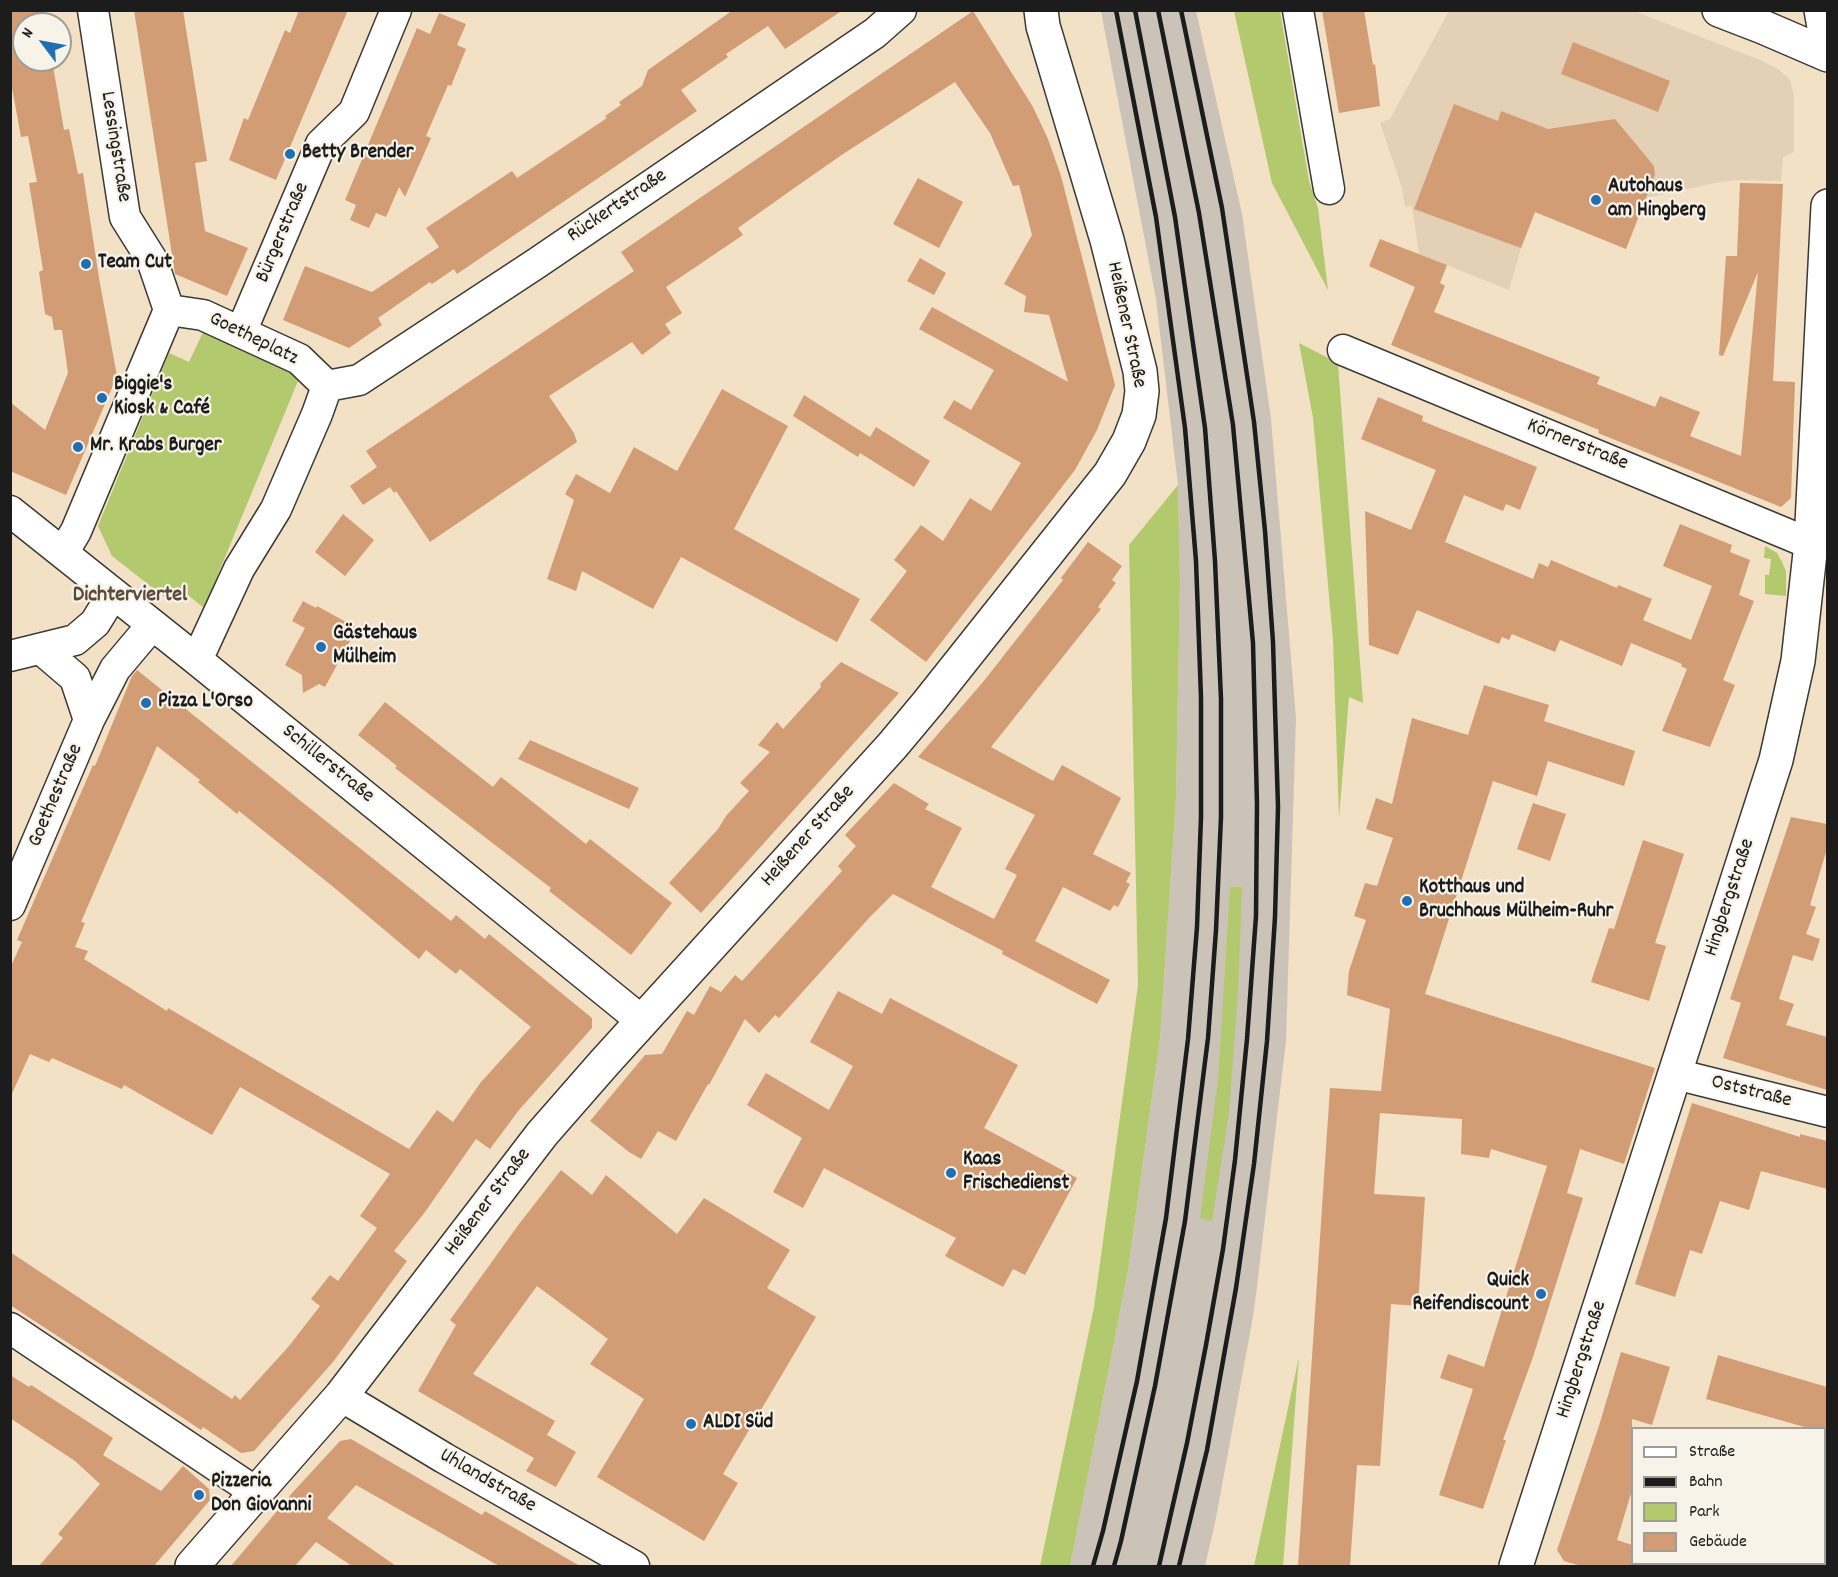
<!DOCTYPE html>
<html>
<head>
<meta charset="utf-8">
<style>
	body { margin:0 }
	#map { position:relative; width:1838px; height:1577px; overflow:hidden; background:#f3e1c6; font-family:Dekko,sans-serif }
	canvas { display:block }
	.frame { position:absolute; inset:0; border:12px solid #1c1c1c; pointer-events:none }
	.legend { position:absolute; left:1631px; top:1427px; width:195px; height:138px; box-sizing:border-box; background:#f7f3e8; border:2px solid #9f9d96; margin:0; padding:8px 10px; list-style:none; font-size:18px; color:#1c1c1c }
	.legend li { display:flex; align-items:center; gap:12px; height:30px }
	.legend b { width:30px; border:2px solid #9f9d96 }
	.north { position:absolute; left:12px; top:12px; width:60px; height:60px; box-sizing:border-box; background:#f7f3e8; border:2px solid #9f9d96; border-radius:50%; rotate:302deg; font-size:16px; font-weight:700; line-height:24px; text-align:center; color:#1c1c1c }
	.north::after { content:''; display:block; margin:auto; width:21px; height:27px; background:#1f6fb2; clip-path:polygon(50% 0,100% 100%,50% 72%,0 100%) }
</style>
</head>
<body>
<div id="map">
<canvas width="1838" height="1577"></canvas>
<div class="frame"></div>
<ul class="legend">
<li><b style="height:8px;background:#fff"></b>Straße</li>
<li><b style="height:8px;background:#1c1c1c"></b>Bahn</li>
<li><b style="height:16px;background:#b2c96e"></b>Park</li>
<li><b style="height:16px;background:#d29c74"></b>Gebäude</li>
</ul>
<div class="north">N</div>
</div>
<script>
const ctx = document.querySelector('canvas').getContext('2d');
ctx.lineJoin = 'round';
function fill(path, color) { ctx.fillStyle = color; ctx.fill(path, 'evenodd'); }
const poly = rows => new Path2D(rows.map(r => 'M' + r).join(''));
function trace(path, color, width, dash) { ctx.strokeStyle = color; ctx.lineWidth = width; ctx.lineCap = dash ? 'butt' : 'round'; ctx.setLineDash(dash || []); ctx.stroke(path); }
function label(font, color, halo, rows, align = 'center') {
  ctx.font = font + ' Dekko,sans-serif'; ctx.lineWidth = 4.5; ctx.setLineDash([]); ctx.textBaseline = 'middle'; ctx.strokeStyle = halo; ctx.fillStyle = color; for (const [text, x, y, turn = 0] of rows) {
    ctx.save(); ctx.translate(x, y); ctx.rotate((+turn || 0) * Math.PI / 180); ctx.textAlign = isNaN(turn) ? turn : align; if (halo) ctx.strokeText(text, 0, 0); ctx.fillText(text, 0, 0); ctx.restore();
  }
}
fill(poly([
	[1449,11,1634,11,1760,60,1778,69,1790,80,1794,96,1794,152,1783,157,1781,181,1738,180,1720,182,1646,198,1626,249,1535,212,1521,248,1509,290,1419,254,1412,206,1405,207,1402,188,1380,123,1390,119]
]), '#e4d0b4');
fill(poly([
	[1101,11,1196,11,1242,214,1271,419,1296,718,1286,1041,1254,1311,1216,1518,1205,1566,1070,1566,1128,1271,1160,1039,1176,798,1180,583,1178,485,1156,299]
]), '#cbc2b8');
fill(poly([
	[1234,11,1280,11,1309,181,1318,208,1328,290,1272,183],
	[206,326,290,365,298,381,204,608,184,592,167,599,112,556,98,526,169,353,189,362],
	[1299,343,1338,363,1363,703,1349,697,1339,818,1333,640,1313,418],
	[1178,485,1180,583,1176,798,1160,1039,1128,1271,1070,1566,1040,1566,1094,1307,1138,985,1129,545],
	[1765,546,1777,553,1782,562,1786,571,1786,596,1765,594,1765,575,1769,575,1771,559,1764,558],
	[1230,887,1242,887,1238,992,1229,1113,1212,1221,1200,1218,1218,1080],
	[1299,1357,1283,1566,1254,1566]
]), '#b2c96e');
fill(poly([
	[10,10,41,10,43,24,24,24,24,60,52,60,64,130,69,129,78,174,83,173,99,278,117,376,66,495,10,471,10,402,45,430,68,373,62,330,54,330,52,317,45,314,39,272,43,270,29,183,37,182,28,136,21,137,10,77],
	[134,10,183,10,207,161,195,163,205,231,248,248,227,296,175,274],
	[299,10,348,10,276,180,229,160,244,118,248,120,285,30,290,33],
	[733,10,843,10,785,49,768,26,726,54,728,57,681,90,697,111,457,274,454,269,432,284,430,282,378,318,382,325,349,348,283,320,305,266,372,292,439,247,426,228,512,171,517,178,607,118,605,116,621,105,619,102,642,86,648,70],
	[1322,10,1364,10,1373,65,1375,64,1380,106,1339,113],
	[973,11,1033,107,1048,139,1061,176,1115,385,1097,430,1075,470,926,662,870,620,907,571,894,560,921,525,943,541,970,498,991,511,1021,463,943,418,954,400,971,410,994,370,919,329,932,307,1068,382,1049,315,1024,312,1026,296,1004,284,1032,235,1019,185,1013,186,990,133,955,82,843,154,790,191,738,228,743,235,666,287,682,313,665,324,671,333,642,355,632,342,549,396,574,433,577,442,430,542,396,491,394,493,390,487,363,505,350,486,377,467,366,451,634,271,621,252],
	[439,13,466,24,457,45,466,49,451,86,448,85,426,136,431,138,405,197,399,187,386,217,376,213,369,228,350,220,356,205,345,200,417,28,430,34],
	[1573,42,1670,81,1658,112,1561,74],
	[1454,104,1498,121,1501,111,1548,129,1615,119,1654,166,1655,175,1626,249,1535,212,1521,248,1414,209],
	[918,178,963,202,939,248,893,224],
	[1740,183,1783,184,1773,381,1795,382,1791,498,1781,507,1598,433,1599,430,1391,345,1415,287,1369,266,1380,239,1447,265,1440,283,1445,286,1434,312,1600,377,1597,384,1655,407,1660,396,1700,412,1690,436,1741,456,1758,272,1723,356,1719,355,1726,256,1737,256],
	[920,258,946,273,934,295,907,281],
	[722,389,788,426,734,529,860,599,837,642,681,557,653,609,582,571,576,591,547,579,574,500,565,494,576,474,610,493,634,447,677,471],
	[804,395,870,437,876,427,930,461,914,487,860,453,858,457,793,416],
	[1378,397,1423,416,1422,421,1537,467,1520,510,1506,504,1503,511,1464,495,1445,542,1533,579,1539,563,1548,567,1551,560,1617,588,1618,585,1652,599,1643,620,1691,640,1712,586,1663,566,1680,524,1732,545,1730,552,1750,560,1739,595,1754,601,1723,680,1735,685,1710,747,1662,731,1687,669,1681,666,1682,664,1631,643,1622,666,1560,640,1555,652,1512,634,1509,640,1502,637,1499,644,1417,610,1398,655,1369,645,1365,511,1411,530,1436,470,1361,439],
	[343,514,374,540,345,576,315,552],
	[1088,542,1122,566,1112,580,1116,583,1098,607,1101,609,991,747,1053,781,1062,765,1121,798,1093,854,1131,873,1126,882,1130,884,1118,907,1114,905,1110,911,1063,887,1035,941,1110,980,1097,1004,1002,954,1003,951,893,894,869,918,779,1018,775,1015,759,1033,745,1019,709,1085,708,1084,676,1141,658,1131,641,1159,629,1152,590,1121,645,1055,662,1054,687,1011,694,1015,710,986,721,992,735,975,742,981,842,871,838,866,856,846,845,835,894,783,929,804,925,809,962,828,931,887,994,919,1017,875,1005,869,1035,815,918,757,983,682,1063,580,1061,578],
	[303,601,316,608,317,606,357,628,325,687,319,684,303,693,302,675,285,665,305,628,292,621],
	[841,662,899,693,701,913,669,883,718,829,726,816,749,791,740,783,770,752,758,745,777,722,783,729,821,687,820,684],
	[137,670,451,921,456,915,485,939,489,934,592,1018,592,1028,519,1110,490,1149,476,1139,425,1212,394,1251,407,1261,333,1362,254,1451,241,1453,203,1427,201,1430,180,1416,10,1305,10,1252,232,1399,235,1395,240,1400,289,1346,320,1306,311,1299,330,1275,338,1281,377,1228,360,1216,390,1174,240,1087,212,1135,124,1085,122,1089,52,1058,49,1062,30,1054,10,1098,10,968,22,942,17,940,93,765,95,766,132,676],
	[157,746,200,780,198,782,237,814,239,811,337,890,419,959,426,950,456,974,460,969,531,1027,481,1082,453,1122,437,1110,409,1149,168,1008,167,1011,84,959,88,951,75,947,85,923,81,922],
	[1484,685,1549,705,1544,721,1635,751,1624,786,1548,761,1537,796,1493,781,1425,994,1655,1068,1624,1164,1580,1149,1567,1193,1583,1198,1533,1357,1503,1440,1506,1440,1483,1509,1439,1495,1473,1389,1440,1378,1448,1354,1484,1367,1547,1166,1491,1149,1489,1158,1461,1154,1462,1119,1380,1113,1374,1194,1425,1197,1418,1306,1391,1304,1380,1466,1357,1465,1350,1566,1298,1566,1330,1088,1381,1091,1390,1009,1347,995,1349,971,1366,920,1354,916,1365,883,1377,886,1393,838,1366,829,1376,798,1392,804,1412,718,1468,735],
	[385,702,493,787,501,777,586,844,590,839,672,903,631,955,549,891,551,888,395,768,397,766,358,735],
	[530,740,639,788,629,809,518,759],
	[1533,803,1566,814,1550,861,1517,849],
	[1791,817,1827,824,1827,849,1810,905,1816,907,1806,934,1820,939,1813,961,1793,955,1779,999,1794,1004,1786,1025,1827,1037,1827,1090,1723,1058,1741,1003,1730,999],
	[1643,840,1684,854,1655,943,1666,946,1649,1001,1591,982,1609,928,1614,929],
	[838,991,882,1014,890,998,1018,1065,984,1128,1077,1178,1025,1275,1013,1269,1003,1287,945,1256,956,1238,824,1168,803,1208,773,1192,802,1138,747,1105,766,1073,829,1110,853,1066,810,1042],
	[1692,1103,1800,1137,1800,1134,1827,1141,1827,1189,1761,1171,1749,1210,1720,1201,1702,1254,1690,1250,1675,1297,1635,1284],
	[561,1170,592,1195,606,1175,677,1234,704,1198,790,1250,767,1288,816,1317,723,1474,738,1483,704,1541,597,1477,644,1399,590,1364,608,1339,537,1286,473,1374,555,1421,547,1435,576,1452,556,1487,526,1471,534,1458,418,1391,456,1325,450,1320,519,1224],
	[1621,1352,1670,1367,1652,1425,1632,1419,1632,1490,1617,1540,1632,1545,1632,1566,1581,1566,1564,1561,1557,1550,1598,1429],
	[1718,1355,1827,1387,1827,1434,1824,1433,1824,1428,1808,1428,1706,1399],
	[10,1375,29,1387,31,1385,113,1438,103,1455,161,1491,183,1466,209,1489,210,1500,154,1566,39,1566,63,1538,58,1534,100,1484,75,1461,10,1418],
	[351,1439,482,1515,485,1511,580,1566,499,1566,356,1485,327,1518,396,1566,352,1566,316,1542,295,1566,231,1566,293,1492,340,1441]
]), '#d29c74');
const minor = poly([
	[93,10,125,217,152,260,169,310],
	[1298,10,1329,189],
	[169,310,203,315,299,359,327,386,317,414,276,509,239,569,197,660],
	[241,332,321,144,354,112,396,10],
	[1343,350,1811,544],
	[327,386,359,380,537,263,875,33,901,10],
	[10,511,197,660,642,1021],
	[63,553,76,531,169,310],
	[41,649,75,678,89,720],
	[10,656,75,640,95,623,113,594],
	[10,905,89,720,115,669,152,625],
	[1675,1074,1828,1112],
	[10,1328,257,1493],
	[341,1396,444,1458,634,1566]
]);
const tertiary = poly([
	[1719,10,1763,27,1828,55],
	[1821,10,1828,50],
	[192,1566,341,1396,542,1134,605,1062,892,746,928,703,1110,474,1129,441,1139,415,1142,391,1140,371,1107,240,1043,26,1041,10],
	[1516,1566,1776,760,1798,661,1811,544,1828,206]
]);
trace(minor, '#3c3a36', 33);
trace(tertiary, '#3c3a36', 36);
trace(minor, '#fff', 30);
trace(tertiary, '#fff', 33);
trace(poly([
	[1158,10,1199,213,1233,425,1253,643,1257,804,1256,916,1247,1039,1235,1160,1223,1249,1206,1345,1187,1443,1159,1566],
	[1093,1566,1103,1531,1137,1381,1166,1218,1188,1039,1197,927,1201,817,1201,697,1196,561,1185,428,1156,217,1116,10],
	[1114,1566,1121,1541,1155,1386,1185,1221,1208,1038,1216,930,1221,817,1221,699,1215,561,1205,428,1175,217,1135,10],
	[1179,1566,1207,1450,1236,1288,1254,1164,1267,1041,1275,917,1278,807,1273,642,1265,531,1254,422,1222,208,1181,10]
]), '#1c1c1c', 4.5);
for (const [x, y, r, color] of [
	[290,154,6,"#1f6fb2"],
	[1596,200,6,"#1f6fb2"],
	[86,264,6,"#1f6fb2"],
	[102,398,6,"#1f6fb2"],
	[78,447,6,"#1f6fb2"],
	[321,647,6,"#1f6fb2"],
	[146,703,6,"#1f6fb2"],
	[1407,901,6,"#1f6fb2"],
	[951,1173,6,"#1f6fb2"],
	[1541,1294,6,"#1f6fb2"],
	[691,1424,6,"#1f6fb2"],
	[199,1495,6,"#1f6fb2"]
]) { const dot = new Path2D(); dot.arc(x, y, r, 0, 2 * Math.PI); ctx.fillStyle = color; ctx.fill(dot); trace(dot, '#f7f3e8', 2); }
label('21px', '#1c1c1c', '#f7f3e8', [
	["Lessingstraße",114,147,81],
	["Rückertstraße",618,207,-34],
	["Bürgerstraße",284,233,-67],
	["Heißener Straße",1125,325,78],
	["Goetheplatz",253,340,26],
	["Körnerstraße",1577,446,22],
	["Schillerstraße",327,765,39],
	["Goethestraße",57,796,-67],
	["Heißener Straße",809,837,-48],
	["Hingbergstraße",1731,898,-72],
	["Oststraße",1751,1093,14],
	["Heißener Straße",489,1203,-53],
	["Hingbergstraße",1583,1360,-72],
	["Uhlandstraße",487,1482,30]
]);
label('bold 21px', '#1c1c1c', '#f7f3e8', [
	["Betty Brender",302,154],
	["Autohaus",1608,188],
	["am Hingberg",1608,212],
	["Team Cut",98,264],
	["Biggie's",114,386],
	["Kiosk & Café",114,410],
	["Mr. Krabs Burger",90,447],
	["Gästehaus",333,635],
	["Mülheim",333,659],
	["Pizza L'Orso",158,703],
	["Kotthaus und",1419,889],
	["Bruchhaus Mülheim-Ruhr",1419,913],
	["Kaas",963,1161],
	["Frischedienst",963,1185],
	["Quick",1529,1282,"right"],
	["Reifendiscount",1529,1306,"right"],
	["ALDI Süd",703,1424],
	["Pizzeria",211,1483],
	["Don Giovanni",211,1507]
], 'left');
label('bold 22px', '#5c493b', '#f7f3e8', [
	["Dichterviertel",130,597]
]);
</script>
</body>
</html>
